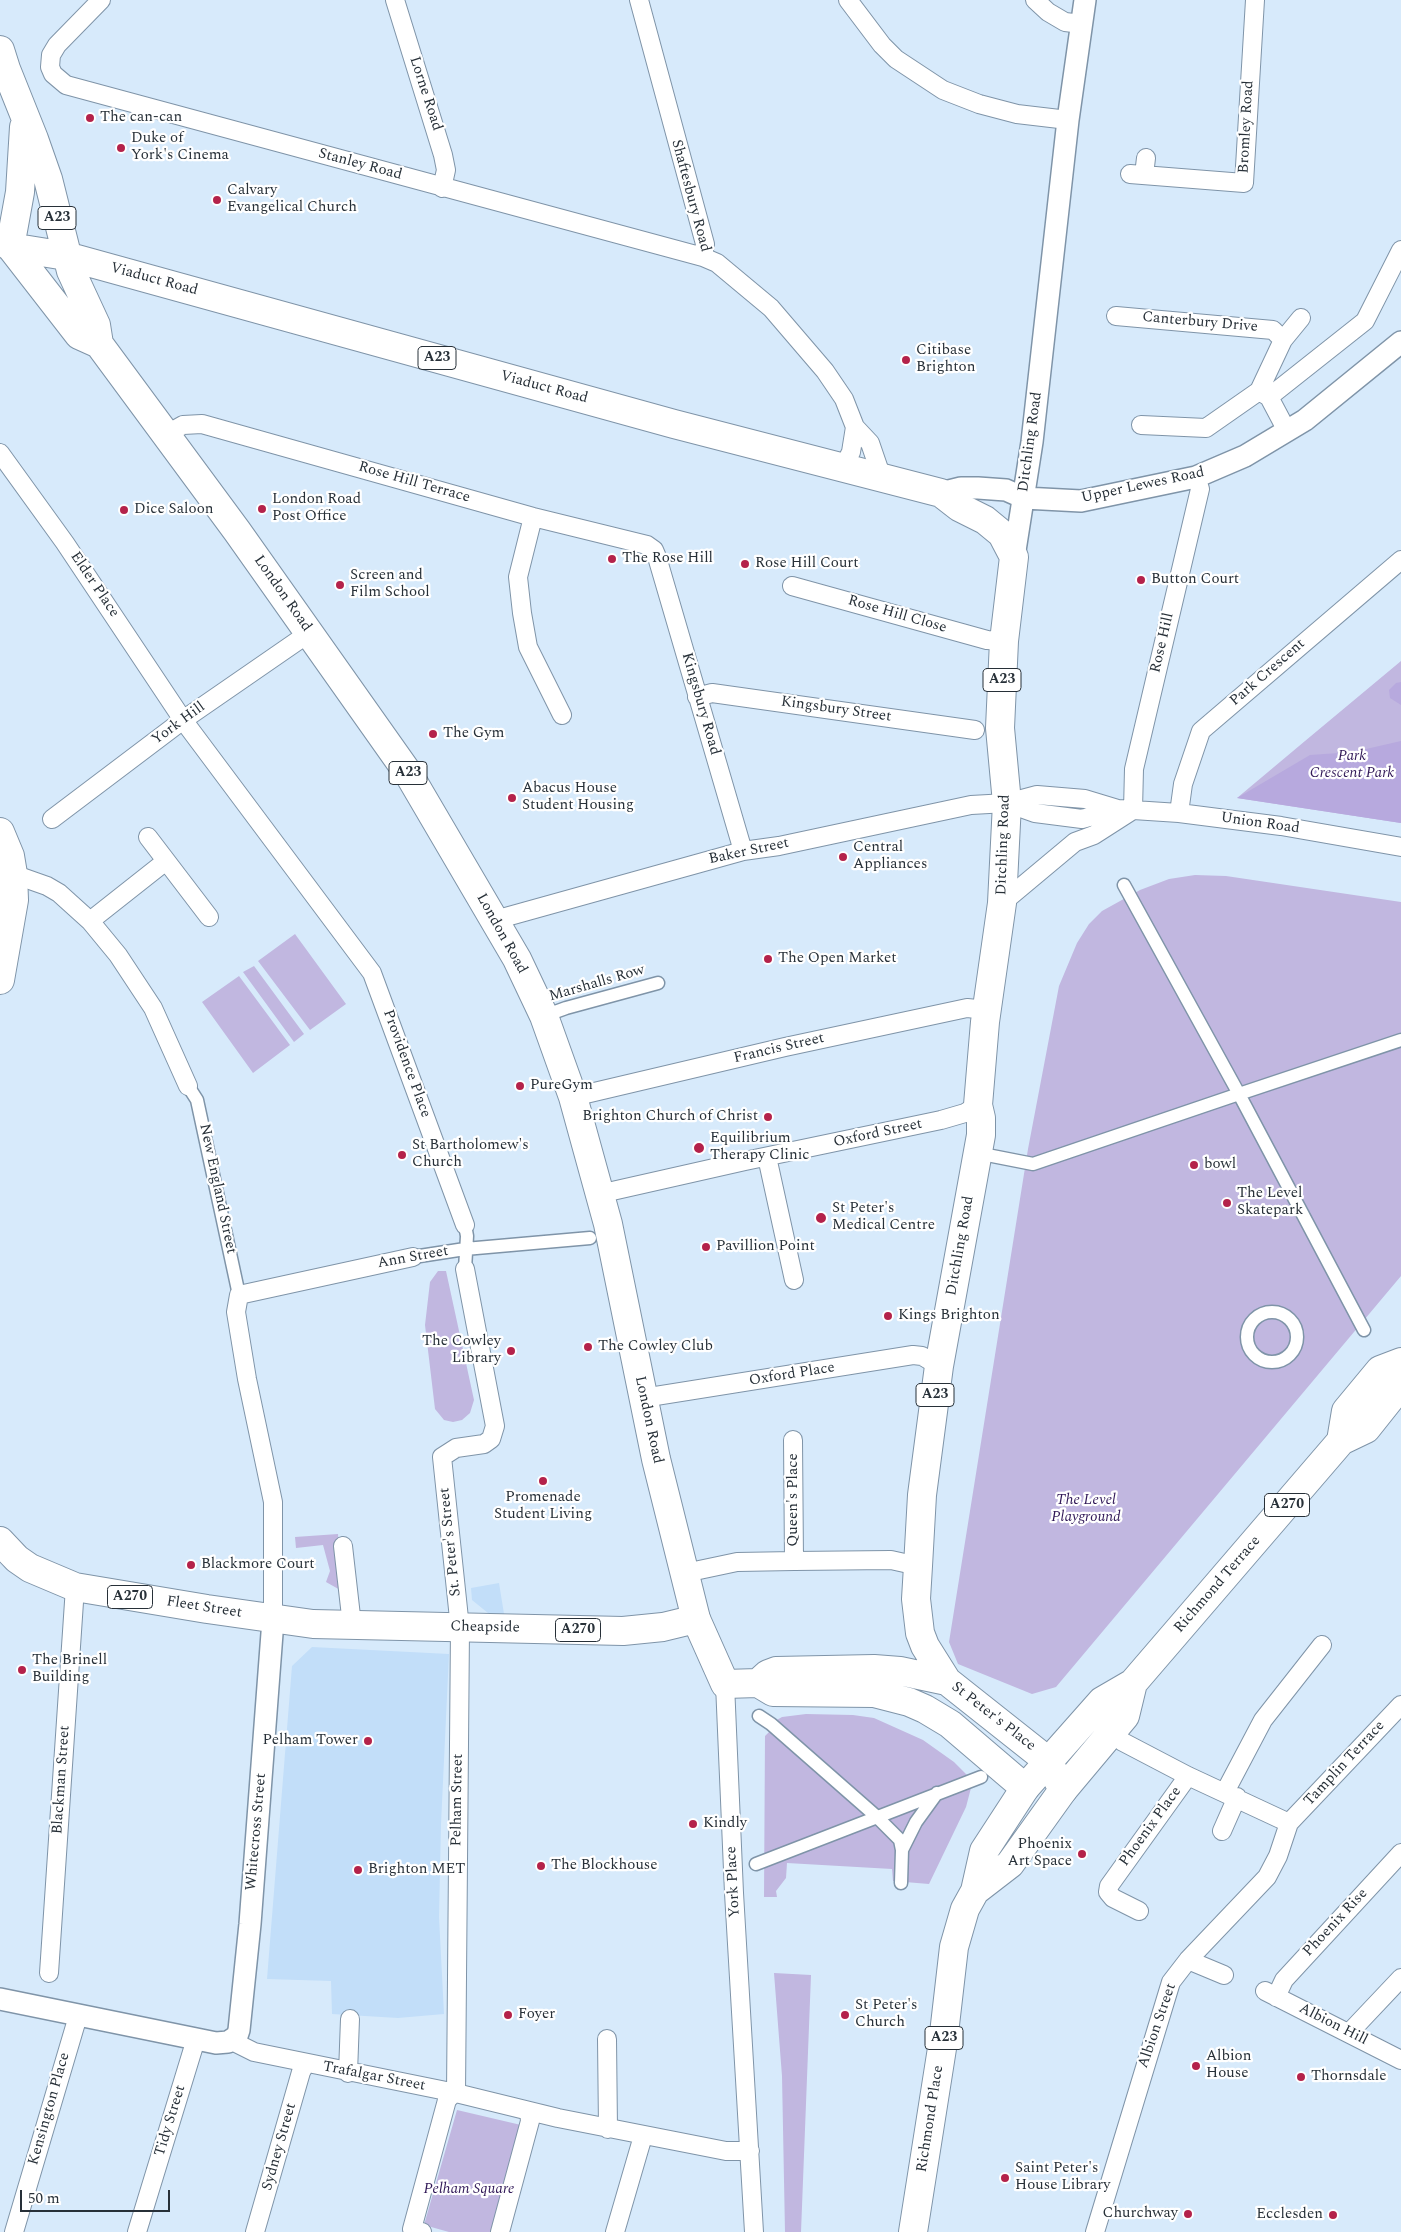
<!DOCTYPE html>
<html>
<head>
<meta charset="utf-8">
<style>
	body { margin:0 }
	#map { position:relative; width:1401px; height:2232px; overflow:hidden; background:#d7eafb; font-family:Spectral,serif }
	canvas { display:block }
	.scale { position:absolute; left:20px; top:2190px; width:150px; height:22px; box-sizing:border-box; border:2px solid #273038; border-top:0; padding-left:6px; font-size:15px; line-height:18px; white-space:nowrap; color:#273038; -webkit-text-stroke:4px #fff; paint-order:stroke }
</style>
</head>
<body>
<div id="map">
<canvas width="1401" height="2232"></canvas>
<div class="scale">50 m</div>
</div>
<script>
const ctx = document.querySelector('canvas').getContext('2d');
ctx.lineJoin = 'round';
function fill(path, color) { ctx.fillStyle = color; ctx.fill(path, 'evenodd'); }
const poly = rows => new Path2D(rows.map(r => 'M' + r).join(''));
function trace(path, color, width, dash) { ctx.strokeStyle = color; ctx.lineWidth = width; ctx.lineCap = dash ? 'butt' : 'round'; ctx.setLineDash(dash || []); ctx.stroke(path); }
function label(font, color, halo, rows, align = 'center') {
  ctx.font = font + ' Spectral,serif'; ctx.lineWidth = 4.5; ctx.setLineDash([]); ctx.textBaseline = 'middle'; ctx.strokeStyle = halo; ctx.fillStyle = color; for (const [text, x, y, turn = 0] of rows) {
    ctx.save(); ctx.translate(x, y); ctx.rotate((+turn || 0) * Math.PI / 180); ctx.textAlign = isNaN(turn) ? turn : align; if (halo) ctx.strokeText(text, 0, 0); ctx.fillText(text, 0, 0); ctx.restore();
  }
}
fill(poly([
	[499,1583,505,1620,488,1613,472,1600,471,1588],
	[312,1647,449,1654,441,1824,439,1917,444,2014,398,2018,332,2014,331,1981,267,1979,292,1666]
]), '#c2def9');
fill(poly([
	[1401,661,1401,823,1237,798,1305,741],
	[1195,875,1226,876,1401,902,1401,1276,1056,1687,1032,1694,958,1664,949,1642,1028,1149,1059,986,1077,943,1089,924,1102,911,1140,890,1169,879],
	[295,934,346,1004,310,1030,258,961],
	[254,966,304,1034,294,1042,243,972],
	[239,976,290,1045,253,1073,202,1002],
	[438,1271,446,1271,474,1400,470,1413,462,1420,453,1422,444,1420,435,1409,425,1325,430,1282],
	[338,1534,342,1591,326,1582,330,1571,323,1545,296,1548,295,1537],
	[806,1714,853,1715,874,1718,923,1740,954,1762,967,1775,971,1788,966,1807,929,1884,893,1881,892,1869,787,1863,786,1878,776,1891,777,1897,764,1897,765,1736,776,1725,775,1721,782,1717],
	[774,1973,811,1975,801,2232,785,2232,782,2076],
	[457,2110,521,2125,492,2232,449,2232,424,2225]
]), '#c1b7e0');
fill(poly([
	[1401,682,1401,705,1390,698,1389,690,1396,683],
	[1401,741,1401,823,1237,798,1310,755,1353,752]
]), '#b7a9de');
const pedestrian = poly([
	[1124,885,1239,1094,1401,1040],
	[544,1016,566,1008,658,983],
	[188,1086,197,1100,239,1295],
	[977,1153,1033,1164,1239,1094,1364,1330],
	[413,1257,465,1249,590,1238],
	[465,1269,467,1236,465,1225],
	'1247 1337a25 25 0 1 1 50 0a25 25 0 1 1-50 0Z',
	[759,1716,771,1724,877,1817,900,1840,902,1850],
	[756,1864,981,1777],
	[901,1883,902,1850,916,1822,937,1793]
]);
const minor = poly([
	[101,0,57,45,51,55,50,67,53,74,66,85,703,257,717,263,771,308,825,371,844,399,855,427,870,443,882,478],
	[395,0,443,155,446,170,442,188],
	[639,0,705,244,703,257],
	[848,0,882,45,896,59,943,90,979,104,1017,114,1068,120],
	[1035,0,1048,12,1065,22,1082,24],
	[1130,174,1244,183,1255,0],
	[1144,175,1146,158],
	[1116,316,1273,330,1283,340,1259,391,1206,428,1141,425],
	[1283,340,1301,318],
	[1259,391,1269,397,1365,321,1401,250],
	[1269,397,1287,431],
	[167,434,183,425,202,424,533,517,647,545,654,550,657,557,743,851],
	[0,453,65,543,183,720,372,973,465,1225],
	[843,468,851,452,855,427],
	[533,517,518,577,522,613,528,647,562,715],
	[792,586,987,640,1004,641],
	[697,697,712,693,975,730],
	[1007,803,1035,813,1082,819,1118,809],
	[1133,810,1134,769,1200,489,1196,477],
	[1179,813,1183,784,1201,731,1401,560],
	[52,819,183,720,309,633],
	[148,837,209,917],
	[13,874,47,886,59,893,90,921,118,955,153,1008,188,1086],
	[1002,903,1075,842,1094,835,1133,810],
	[495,920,743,851,779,846,971,805,1007,803,1037,795,1085,799,1118,809,1179,813,1281,826,1401,847],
	[90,921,166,861],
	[573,1097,785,1047,967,1008,987,1010],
	[767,1157,794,1280],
	[599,1194,745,1161,941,1120,965,1113,978,1105],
	[643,1398,913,1355,922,1356,939,1366],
	[793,1440,794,1561],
	[343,1546,352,1625],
	[685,1573,737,1562,794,1561,891,1560,918,1566],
	[273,1620,273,1502,247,1379,236,1312,239,1295,413,1257],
	[725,1684,734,1893,754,2232],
	[1112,1732,1123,1742,1188,1776,1289,1823],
	[1225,1792,1263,1720,1322,1645],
	[1222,1831,1237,1797],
	[1139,1911,1113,1898,1108,1892,1109,1886,1188,1776],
	[1188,1960,1224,1975],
	[49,1973,75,1587],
	[1265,1991,1401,2060],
	[1276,1997,1284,1980,1401,1853],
	[1349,2033,1401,1978],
	[607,2039,608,2129],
	[232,2041,254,2052,456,2093,558,2118,726,2151,750,2151],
	[348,2073,350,2019],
	[456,2093,460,1628,442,1457,456,1448,484,1444,491,1439,495,1426,465,1269],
	[14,2232,78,2016],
	[137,2232,196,2039],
	[255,2232,301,2072,306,2063],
	[422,2232,412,2229,447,2100,454,2093],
	[500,2232,530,2121,529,2111],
	[615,2232,643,2136],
	[1095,2232,1171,1982,1188,1960,1267,1877,1278,1856,1289,1823,1401,1705]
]);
const tertiary = poly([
	[941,493,961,488,978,488,1006,490,1024,498,1081,501,1196,477,1245,456,1305,420,1401,342],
	[1014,557,1032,442,1068,120,1085,0],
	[0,1999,216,2043,228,2042,237,2036,239,2030,250,1924,273,1620]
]);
const primary = poly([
	[0,832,10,856,13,874,14,900,0,980],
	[1341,1441,1346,1411,1380,1370,1401,1362],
	[0,1541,17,1559,30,1568,75,1587,207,1609,313,1624,623,1631,663,1627,696,1619],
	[1025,1788,1102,1701,1133,1683,1341,1441,1366,1429,1401,1385],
	[1063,1790,1125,1716,1133,1683]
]);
const trunk = poly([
	[0,50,6,69,34,139,48,179,71,271,96,325,99,344,237,531,408,773,517,959,544,1016,573,1097,608,1224,656,1459,696,1619,725,1684,758,1683,773,1692,874,1693,909,1702,925,1709,950,1724,1025,1788,984,1851,975,1891,965,1909,954,1947,943,2042,913,2232],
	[6,241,79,335,99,344],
	[10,247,66,256,674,424,941,493,959,507,985,520,1002,534,1014,557,1004,641,1000,728,1007,803,1002,903,985,1022,978,1105,981,1118,981,1135,939,1366,922,1495,918,1566,916,1599,920,1633,925,1646,947,1681],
	[10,247,20,192,24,127],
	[758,1683,768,1674,776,1671,874,1669,900,1671,947,1681,1048,1761,1063,1790,1010,1864,975,1891]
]);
trace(pedestrian, '#7f94a8', 15);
trace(minor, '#7f94a8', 20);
trace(tertiary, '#7f94a8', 24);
trace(primary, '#7f94a8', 30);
trace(trunk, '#7f94a8', 30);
trace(pedestrian, '#fff', 12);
trace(minor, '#fff', 18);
trace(tertiary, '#fff', 21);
trace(primary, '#fff', 28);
trace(trunk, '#fff', 28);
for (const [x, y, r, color] of [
	[90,118,5,"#b4224a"],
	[121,148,5,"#b4224a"],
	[217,200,5,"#b4224a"],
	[906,360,5,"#b4224a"],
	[262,509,5,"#b4224a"],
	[124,510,5,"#b4224a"],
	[612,559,5,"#b4224a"],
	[745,564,5,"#b4224a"],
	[1141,580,5,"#b4224a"],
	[340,585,5,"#b4224a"],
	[433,734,5,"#b4224a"],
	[512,798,5,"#b4224a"],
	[843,857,5,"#b4224a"],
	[768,959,5,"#b4224a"],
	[520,1086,5,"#b4224a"],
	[768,1117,5,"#b4224a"],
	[699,1148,6,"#b4224a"],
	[402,1155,5,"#b4224a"],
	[1194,1165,5,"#b4224a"],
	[1227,1203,5,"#b4224a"],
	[821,1218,6,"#b4224a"],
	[706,1247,5,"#b4224a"],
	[888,1316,5,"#b4224a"],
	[588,1347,5,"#b4224a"],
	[511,1351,5,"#b4224a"],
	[543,1481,5,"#b4224a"],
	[191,1565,5,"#b4224a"],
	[22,1670,5,"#b4224a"],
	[368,1741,5,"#b4224a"],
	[693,1824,5,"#b4224a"],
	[1082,1854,5,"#b4224a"],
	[541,1866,5,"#b4224a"],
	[358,1870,5,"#b4224a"],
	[508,2015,5,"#b4224a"],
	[845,2015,5,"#b4224a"],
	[1196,2066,5,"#b4224a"],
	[1301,2077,5,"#b4224a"],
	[1005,2178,5,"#b4224a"],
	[1188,2214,5,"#b4224a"],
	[1333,2215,5,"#b4224a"]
]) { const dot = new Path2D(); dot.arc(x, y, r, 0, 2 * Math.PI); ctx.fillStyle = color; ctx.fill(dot); trace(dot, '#fff', 2); }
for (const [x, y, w] of [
	[57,218,38],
	[437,358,38],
	[1002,680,38],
	[408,773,38],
	[935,1395,38],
	[1287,1505,45],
	[130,1597,45],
	[578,1630,45],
	[944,2038,38]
]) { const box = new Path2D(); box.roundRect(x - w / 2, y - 11.5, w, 23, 4); ctx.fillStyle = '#fff'; ctx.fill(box); trace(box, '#273038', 1); }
label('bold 14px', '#273038', null, [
	["A23",57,218],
	["A23",437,358],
	["A23",1002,680],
	["A23",408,773],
	["A23",935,1395],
	["A270",1287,1505],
	["A270",130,1597],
	["A270",578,1630],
	["A23",944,2038]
]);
label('15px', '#273038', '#fff', [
	["Lorne Road",425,94,72],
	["Bromley Road",1247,127,-87],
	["Stanley Road",360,165,15],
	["Shaftesbury Road",690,196,75],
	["Viaduct Road",154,280,15],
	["Canterbury Drive",1200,323,5],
	["Viaduct Road",544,388,15],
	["Ditchling Road",1031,442,-82],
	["Rose Hill Terrace",414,483,16],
	["Upper Lewes Road",1143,486,-12],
	["Elder Place",94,585,56],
	["London Road",282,594,55],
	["Rose Hill Close",897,615,16],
	["Rose Hill",1163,643,-77],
	["Park Crescent",1268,673,-41],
	["Kingsbury Road",700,704,74],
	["Kingsbury Street",836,710,8],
	["York Hill",179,724,-36],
	["Union Road",1260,824,8],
	["Ditchling Road",1004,845,-88],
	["Baker Street",749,852,-12],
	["London Road",501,934,61],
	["Marshalls Row",597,984,-16],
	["Francis Street",779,1049,-13],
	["Providence Place",406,1064,70],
	["Oxford Street",878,1134,-12],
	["New England Street",217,1189,78],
	["Ditchling Road",961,1246,-80],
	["Ann Street",413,1258,-10],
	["Oxford Place",792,1375,-9],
	["London Road",648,1420,78],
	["Queen's Place",794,1500,-90],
	["St. Peter's Street",451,1542,-96],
	["Richmond Terrace",1218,1585,-49],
	["Fleet Street",204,1608,9],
	["Cheapside",485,1628,1],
	["St Peter's Place",993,1717,38],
	["Tamplin Terrace",1345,1764,-47],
	["Blackman Street",62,1780,-86],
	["Pelham Street",458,1800,-89],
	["Phoenix Place",1151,1827,-54],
	["Whitecross Street",257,1832,-85],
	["York Place",734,1882,-93],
	["Phoenix Rise",1336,1923,-47],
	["Albion Hill",1333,2025,27],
	["Albion Street",1158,2026,-71],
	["Trafalgar Street",374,2077,11],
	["Kensington Place",50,2109,-74],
	["Richmond Place",931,2119,-81],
	["Tidy Street",171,2121,-73],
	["Sydney Street",280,2147,-74]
]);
label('15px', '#273038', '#fff', [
	["The can-can",100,118],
	["Duke of",131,139],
	["York's Cinema",131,156],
	["Calvary",227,191],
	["Evangelical Church",227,208],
	["Citibase",916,351],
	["Brighton",916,368],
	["London Road",272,500],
	["Post Office",272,517],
	["Dice Saloon",134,510],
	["The Rose Hill",622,559],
	["Rose Hill Court",755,564],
	["Screen and",350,576],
	["Film School",350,593],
	["Button Court",1151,580],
	["The Gym",443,734],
	["Abacus House",522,789],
	["Student Housing",522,806],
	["Central",853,848],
	["Appliances",853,865],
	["The Open Market",778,959],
	["PureGym",530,1086],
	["Brighton Church of Christ",758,1117,"right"],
	["Equilibrium",710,1139],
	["Therapy Clinic",710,1156],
	["St Bartholomew's",412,1146],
	["Church",412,1163],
	["bowl",1204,1165],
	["The Level",1237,1194],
	["Skatepark",1237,1211],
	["St Peter's",832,1209],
	["Medical Centre",832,1226],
	["Pavillion Point",716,1247],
	["Kings Brighton",898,1316],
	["The Cowley",501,1342,"right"],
	["Library",501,1359,"right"],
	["The Cowley Club",598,1347],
	["Promenade",543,1498,"center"],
	["Student Living",543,1515,"center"],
	["Blackmore Court",201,1565],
	["The Brinell",32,1661],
	["Building",32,1678],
	["Pelham Tower",358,1741,"right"],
	["Kindly",703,1824],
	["Phoenix",1072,1845,"right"],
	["Art Space",1072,1862,"right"],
	["The Blockhouse",551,1866],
	["Brighton MET",368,1870],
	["St Peter's",855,2006],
	["Church",855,2023],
	["Foyer",518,2015],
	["Albion",1206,2057],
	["House",1206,2074],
	["Thornsdale",1311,2077],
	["Saint Peter's",1015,2169],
	["House Library",1015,2186],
	["Churchway",1178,2214,"right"],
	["Ecclesden",1323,2215,"right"]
], 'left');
label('italic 15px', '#311958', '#fff', [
	["Park",1352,757],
	["Crescent Park",1352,774],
	["The Level",1086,1501],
	["Playground",1086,1518],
	["Pelham Square",469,2190]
]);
</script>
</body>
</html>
